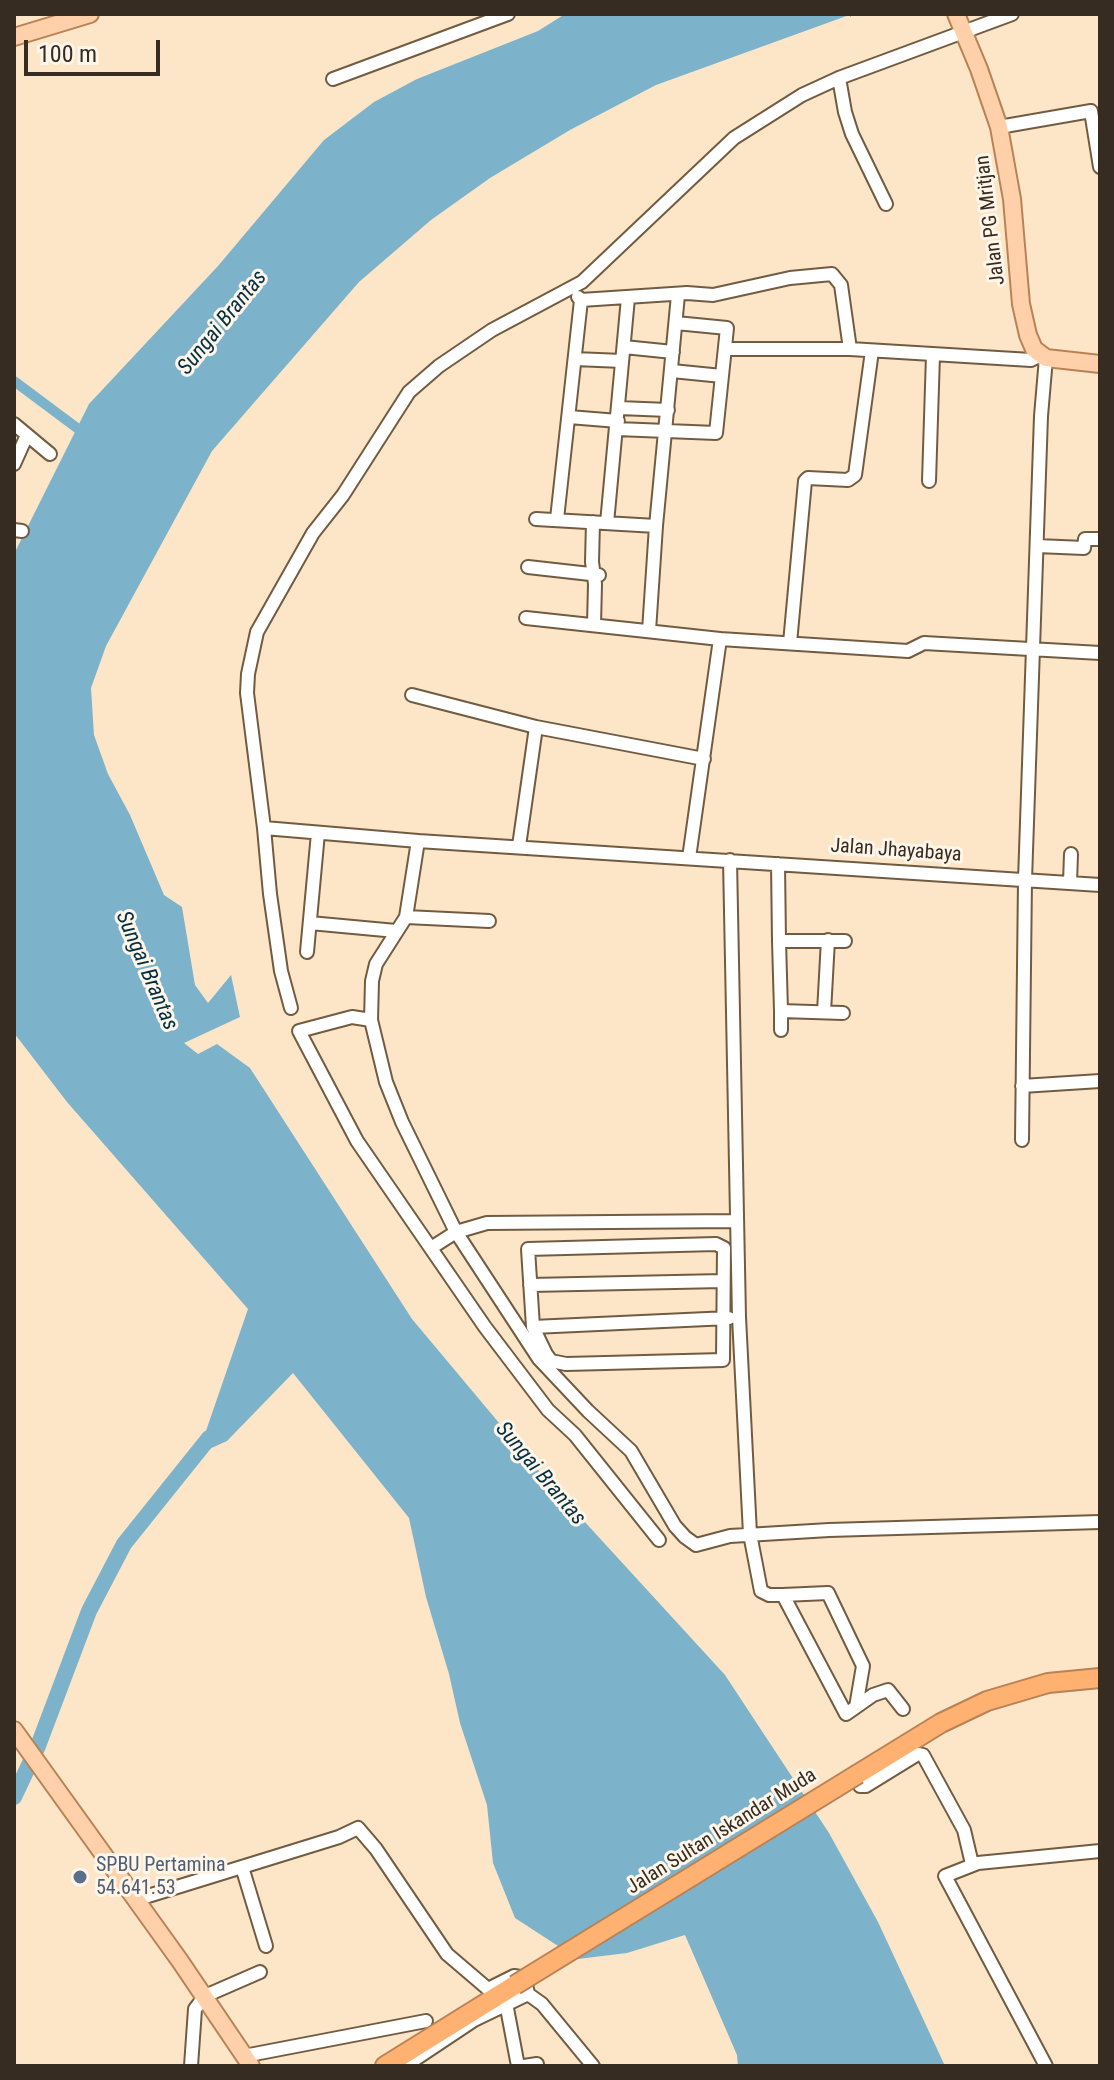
<!DOCTYPE html>
<html>
<head>
<meta charset="utf-8">
<style>
	body { margin:0 }
	#map { position:relative; width:1114px; height:2080px; overflow:hidden; background:#fde5c7; font-family:"Roboto Condensed",sans-serif }
	canvas { display:block }
	.frame { position:absolute; inset:0; border:16px solid #362c21; pointer-events:none }
	.scale { position:absolute; left:24px; top:40px; width:136px; height:36px; box-sizing:border-box; border:4px solid #362c21; border-top:0; padding-left:10px; font-size:24px; line-height:28px; white-space:nowrap; color:#362c21; -webkit-text-stroke:6px #fff5e9; paint-order:stroke }
</style>
</head>
<body>
<div id="map">
<canvas width="1114" height="2080"></canvas>
<div class="frame"></div>
<div class="scale">100 m</div>
</div>
<script>
const ctx = document.querySelector('canvas').getContext('2d');
ctx.lineJoin = 'round';
function fill(path, color) { ctx.fillStyle = color; ctx.fill(path, 'evenodd'); }
const poly = rows => new Path2D(rows.map(r => 'M' + r).join(''));
function trace(path, color, width, dash) { ctx.strokeStyle = color; ctx.lineWidth = width; ctx.lineCap = dash ? 'butt' : 'round'; ctx.setLineDash(dash || []); ctx.stroke(path); }
function label(font, color, halo, rows, align = 'center') {
  ctx.font = font + ' "Roboto Condensed",sans-serif'; ctx.lineWidth = 6; ctx.setLineDash([]); ctx.textBaseline = 'middle'; ctx.strokeStyle = halo; ctx.fillStyle = color; for (const [text, x, y, turn = 0] of rows) {
    ctx.save(); ctx.translate(x, y); ctx.rotate((+turn || 0) * Math.PI / 180); ctx.textAlign = isNaN(turn) ? turn : align; if (halo) ctx.strokeText(text, 0, 0); ctx.fillText(text, 0, 0); ctx.restore();
  }
}
fill(poly([
	[565,14,852,14,656,85,570,130,490,178,431,220,359,282,212,451,106,646,91,688,94,735,108,774,130,815,164,895,182,907,195,985,208,1003,231,975,240,1017,184,1043,198,1054,217,1044,250,1068,412,1319,551,1485,725,1675,829,1833,878,1922,945,2066,738,2066,737,2055,685,1935,627,1953,578,1959,515,1918,493,1863,487,1805,460,1723,449,1674,426,1597,409,1518,293,1373,227,1441,198,1454,248,1309,67,1102,14,1033,14,554,89,404,218,266,324,140,374,102,417,79,538,31]
]), '#7cb3cb');
trace(poly([
	[14,381,85,434]
]), '#7cb3cb', 10);
trace(poly([
	[14,1797,38,1746,89,1611,124,1544,209,1438]
]), '#7cb3cb', 16);
trace(poly([
	[850,14,851,16]
]), '#003042', 2, [10, 8]);
const minor = poly([
	[1012,14,839,78,802,95,734,138,582,282,492,330,439,366,409,392,343,495,313,533,257,632,248,674,247,693,264,828,418,841,1100,885],
	[839,78,845,112,852,134,886,204],
	[333,79,508,14],
	[999,127,1091,111,1100,167],
	[581,300,687,293,713,295,790,278,832,274,841,285,850,349,1031,360,1040,355],
	[624,347,673,352],
	[726,349,850,349],
	[575,359,622,361],
	[672,371,722,376],
	[619,408,668,410],
	[569,417,618,421],
	[14,424,50,454],
	[617,429,716,433,727,328,676,323],
	[14,464,27,435],
	[929,481,933,355],
	[536,519,656,526],
	[557,519,581,300,578,297],
	[593,522,592,562,595,584,594,625],
	[607,523,628,298],
	[14,530,22,531],
	[1037,546,1084,548,1085,539,1100,539],
	[528,567,599,575],
	[526,618,720,639,908,651,924,643,1100,653],
	[649,631,656,526,678,295],
	[790,643,805,481,808,478,848,480,855,475,872,351],
	[412,695,536,727,519,846],
	[536,727,704,759],
	[264,828,270,894,281,971,291,1008],
	[418,841,406,917,376,964,372,981,371,1020,386,1082,402,1122,456,1232,539,1359,588,1411,631,1451,675,1526,685,1537,696,1545,730,1536,829,1530,1100,1522],
	[689,858,720,639],
	[730,860,739,1317,750,1534,761,1591,769,1595,783,1595,846,1714,873,1695,888,1690,903,1709],
	[778,864,779,941],
	[1070,883,1071,854],
	[406,917,489,921],
	[310,923,396,931],
	[307,952,318,833],
	[781,1011,781,1030],
	[824,1012,828,940],
	[843,1013,781,1011,779,941,845,941],
	[371,1020,352,1017,299,1031,357,1141,485,1327,548,1410,575,1435,659,1540],
	[1022,1086,1100,1081],
	[1022,1140,1025,880,1041,416,1046,358],
	[716,1244,724,1248,723,1360,566,1364,551,1361,546,1354,533,1327,528,1249,716,1244],
	[431,1248,456,1232,487,1223,737,1221],
	[530,1285,723,1281],
	[533,1327,729,1318],
	[783,1595,828,1593,863,1666,856,1707],
	[860,1786,866,1786,918,1754,923,1755,964,1830,972,1864],
	[242,1867,266,1946],
	[135,1900,339,1837,358,1828,376,1849,447,1954,488,1989,514,1976,520,1977,526,1984,528,1994,542,2004,593,2066],
	[506,2003,518,2066],
	[244,2056,426,2021],
	[191,2066,195,2009,205,1996,260,1972],
	[405,2066,474,2020,528,1994],
	[524,2066,537,2064,537,2066],
	[1046,2066,945,1876,978,1863,1100,1851]
]);
const major = poly([
	[956,14,979,69,999,127,1012,199,1021,304,1028,335,1034,349,1046,358,1100,364],
	[14,37,90,14],
	[14,1730,180,1961,251,2066]
]);
const highway = poly([
	[858,1774,941,1723,987,1701,1048,1683,1100,1678],
	[385,2066,515,1985]
]);
trace(minor, '#715c42', 16);
trace(major, '#b98255', 20);
trace(highway, '#b98255', 22);
trace(minor, '#fff', 12);
trace(major, '#ffd0aa', 16);
trace(highway, '#ffb171', 18);
const highwayBridge = poly([
	[515,1985,858,1774]
]);
trace(highwayBridge, '#b98255', 22, []);
trace(highwayBridge, '#ffb171', 18);
for (const [x, y, r, color] of [
	[80,1877,8,"#5c6f8a"]
]) { const dot = new Path2D(); dot.arc(x, y, r, 0, 2 * Math.PI); ctx.fillStyle = color; ctx.fill(dot); trace(dot, '#fff5e9', 3); }
label('20px', '#362c21', '#fff5e9', [
	["Jalan PG Mritjan",991,220,-97],
	["Jalan Jhayabaya",896,851,4],
	["Jalan Sultan Iskandar Muda",722,1832,-32]
]);
label('20px', '#4e5e75', '#fff5e9', [
	["SPBU Pertamina",96,1866],
	["54.641.53",96,1889]
], 'left');
label('italic 22px', '#003042', '#fff5e9', [
	["Sungai Brantas",223,323,-51],
	["Sungai Brantas",146,971,67],
	["Sungai Brantas",540,1474,50]
]);
</script>
</body>
</html>
